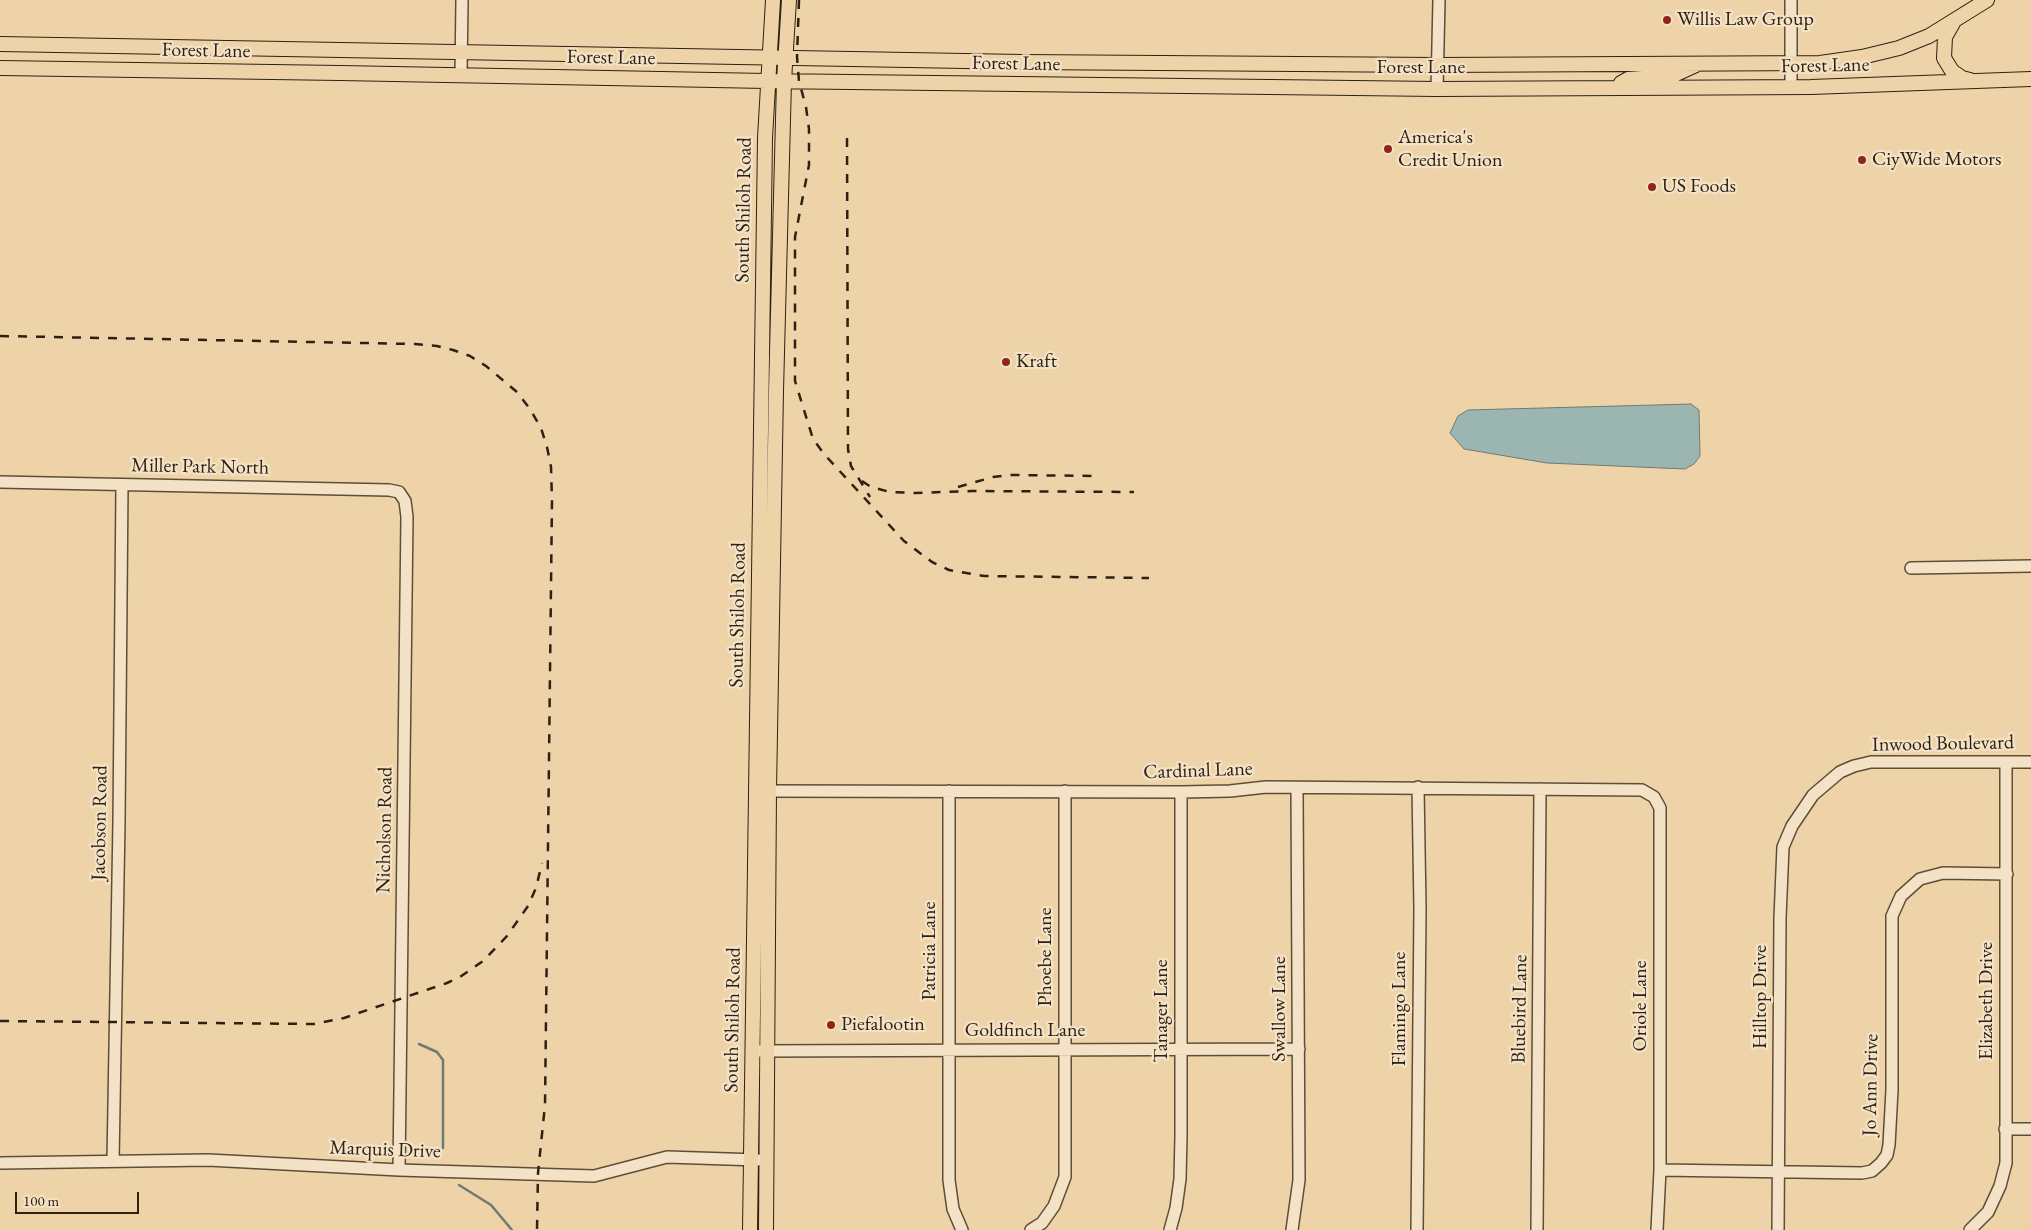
<!DOCTYPE html>
<html>
<head>
<meta charset="utf-8">
<style>
	body { margin:0 }
	#map { position:relative; width:2031px; height:1230px; overflow:hidden; background:#eed3a9; font-family:"EB Garamond",serif }
	canvas { display:block }
	.scale { position:absolute; left:15px; top:1192px; width:124px; height:22px; box-sizing:border-box; border:2px solid #2d2112; border-top:0; padding-left:6px; font-size:15px; line-height:18px; white-space:nowrap; color:#2d2112; -webkit-text-stroke:4px #f4e2c7; paint-order:stroke }
</style>
</head>
<body>
<div id="map">
<canvas width="2031" height="1230"></canvas>
<div class="scale">100 m</div>
</div>
<script>
const ctx = document.querySelector('canvas').getContext('2d');
ctx.lineJoin = 'round';
function fill(path, color) { ctx.fillStyle = color; ctx.fill(path, 'evenodd'); }
const poly = rows => new Path2D(rows.map(r => 'M' + r).join(''));
function trace(path, color, width, dash) { ctx.strokeStyle = color; ctx.lineWidth = width; ctx.lineCap = dash ? 'butt' : 'round'; ctx.setLineDash(dash || []); ctx.stroke(path); }
function label(font, color, halo, rows, align = 'center') {
  ctx.font = font + ' "EB Garamond",serif'; ctx.lineWidth = 4.5; ctx.setLineDash([]); ctx.textBaseline = 'middle'; ctx.strokeStyle = halo; ctx.fillStyle = color; for (const [text, x, y, turn = 0] of rows) {
    ctx.save(); ctx.translate(x, y); ctx.rotate((+turn || 0) * Math.PI / 180); ctx.textAlign = isNaN(turn) ? turn : align; if (halo) ctx.strokeText(text, 0, 0); ctx.fillText(text, 0, 0); ctx.restore();
  }
}
const water = poly([
	[1691,404,1699,410,1700,456,1694,464,1685,469,1547,463,1464,449,1450,433,1458,416,1468,410,1691,404]
]);
fill(water, '#9bb6b0');
trace(water, '#6f7a71', 1);
trace(poly([
	[419,1044,437,1052,443,1060,443,1148],
	[459,1185,491,1205,512,1230]
]), '#6f7a71', 2.5);
const minor = poly([
	[461,75,462,0],
	[1791,87,1791,0],
	[1437,89,1439,0],
	[0,482,389,490,399,492,405,501,407,517,399,1170],
	[1911,568,2031,566],
	[763,791,1181,792,1230,791,1266,787,1642,790,1654,797,1660,808,1660,1170,1657,1230],
	[949,791,949,1180,953,1209,962,1230],
	[760,1051,1299,1049],
	[2005,1129,2031,1129],
	[113,1161,119,822,122,485],
	[0,1163,208,1160,399,1170,594,1176,667,1157,758,1160],
	[1660,1170,1862,1173,1872,1171,1881,1163,1887,1155,1889,1145,1892,1090,1892,916,1901,896,1920,879,1943,873,2007,874],
	[1031,1230,1042,1223,1054,1206,1065,1177,1065,791],
	[1170,1230,1176,1208,1180,1179,1181,1136,1181,792],
	[1292,1230,1299,1180,1297,788],
	[1417,1230,1420,909,1418,787],
	[1537,1230,1540,789],
	[1778,1230,1780,918,1783,847,1792,826,1813,795,1840,772,1854,766,1871,762,2031,762],
	[1970,1230,1988,1212,2000,1186,2006,1163,2006,762]
]);
const major = poly([
	[1953,23,1945,37,1944,58,1952,71,1962,78,1970,80],
	[0,44,1022,62,1436,65,1820,63,1862,57,1899,48,1929,36,1987,0],
	[0,68,340,73,767,81,1437,89,1811,87,2031,79],
	[1618,88,1621,83,1628,79,1672,76,1696,65],
	[750,1230,765,138,773,0],
	[766,1230,769,790,776,391,784,81,789,0]
]);
trace(minor, '#5d4e38', 14);
trace(major, '#2d2112', 16);
trace(minor, '#f4e2c7', 11);
trace(major, '#eed3a9', 14);
trace(poly([
	[799,0,797,57,799,81,806,107,809,129,809,165,795,237,795,381,813,439,824,454,904,541,932,562,949,570,984,576,1149,578],
	[847,138,848,449,851,466,870,497],
	[0,336,415,344,437,346,453,350,470,356,486,366,517,392,530,409,541,428,547,447,551,467,552,500,545,1105,538,1173,537,1230],
	[862,481,871,487,890,492,915,493,972,491,1134,492],
	[958,487,993,477,1011,475,1097,476],
	[0,1021,314,1024,344,1018,447,983,460,977,483,961,507,936,528,906,536,888,542,863]
]), '#2d2112', 2.5, [9, 9]);
for (const [x, y, r, color] of [
	[1667,20,5,"#8f2418"],
	[1388,149,5,"#8f2418"],
	[1862,160,5,"#8f2418"],
	[1652,187,5,"#8f2418"],
	[1006,362,5,"#8f2418"],
	[831,1025,5,"#8f2418"]
]) { const dot = new Path2D(); dot.arc(x, y, r, 0, 2 * Math.PI); ctx.fillStyle = color; ctx.fill(dot); trace(dot, '#f4e2c7', 2); }
label('20px', '#2d2112', '#f4e2c7', [
	["Willis Law Group",1677,20],
	["America's",1398,138],
	["Credit Union",1398,161],
	["CiyWide Motors",1872,160],
	["US Foods",1662,187],
	["Kraft",1016,362],
	["Piefalootin",841,1025]
], 'left');
label('20px', '#2d2112', '#f4e2c7', [
	["Forest Lane",206,51,1],
	["Forest Lane",611,58,1],
	["Forest Lane",1016,64,1],
	["Forest Lane",1825,66,-1],
	["Forest Lane",1421,68],
	["South Shiloh Road",744,210,-89],
	["Miller Park North",200,467,1],
	["South Shiloh Road",738,615,-89],
	["Inwood Boulevard",1943,744,-1],
	["Cardinal Lane",1198,771,-2],
	["Jacobson Road",100,823,-89],
	["Nicholson Road",385,830,-89],
	["Patricia Lane",930,951,-90],
	["Phoebe Lane",1046,957,-90],
	["Hilltop Drive",1761,997,-90],
	["Elizabeth Drive",1987,1001,-90],
	["Oriole Lane",1641,1006,-90],
	["Swallow Lane",1280,1009,-90],
	["Flamingo Lane",1400,1009,-90],
	["Bluebird Lane",1520,1009,-89],
	["Tanager Lane",1162,1011,-90],
	["South Shiloh Road",733,1020,-89],
	["Goldfinch Lane",1025,1031],
	["Jo Ann Drive",1871,1085,-89],
	["Marquis Drive",385,1150,2]
]);
</script>
</body>
</html>
